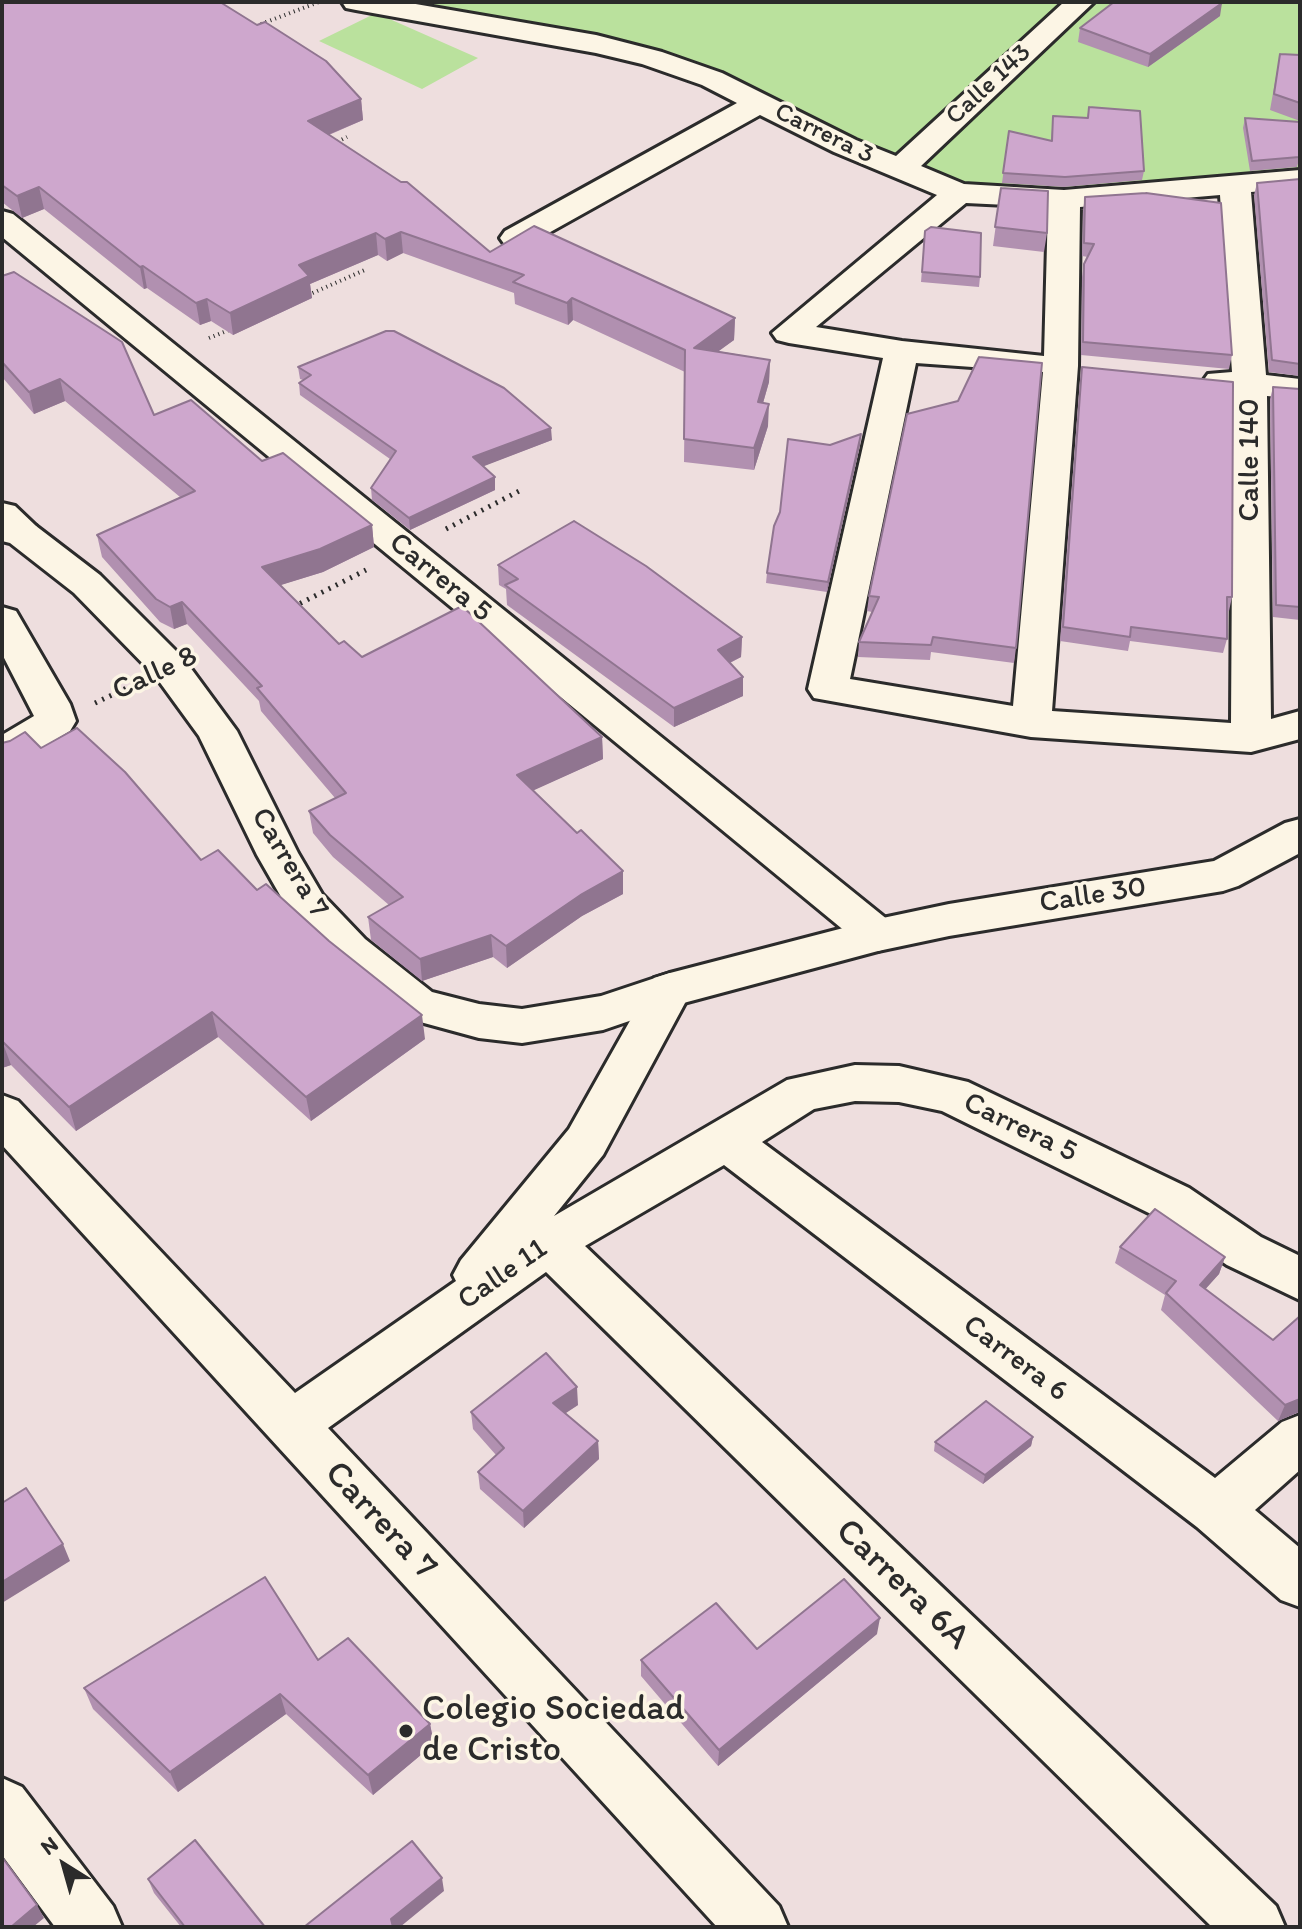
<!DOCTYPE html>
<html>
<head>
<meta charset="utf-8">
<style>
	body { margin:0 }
	#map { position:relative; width:1302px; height:1929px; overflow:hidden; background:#eedede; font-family:Itim,sans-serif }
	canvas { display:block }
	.frame { position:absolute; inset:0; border:4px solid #2b2b2b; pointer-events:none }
	.north { position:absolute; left:24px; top:1825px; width:80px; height:80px; -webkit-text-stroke:6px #fcf5e5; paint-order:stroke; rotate:323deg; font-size:22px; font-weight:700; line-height:32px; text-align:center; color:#2b2b2b }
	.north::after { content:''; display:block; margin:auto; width:28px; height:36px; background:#2b2b2b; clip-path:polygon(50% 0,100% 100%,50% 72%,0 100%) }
</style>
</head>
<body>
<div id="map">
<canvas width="1302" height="1929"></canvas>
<div class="frame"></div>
<div class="north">N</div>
</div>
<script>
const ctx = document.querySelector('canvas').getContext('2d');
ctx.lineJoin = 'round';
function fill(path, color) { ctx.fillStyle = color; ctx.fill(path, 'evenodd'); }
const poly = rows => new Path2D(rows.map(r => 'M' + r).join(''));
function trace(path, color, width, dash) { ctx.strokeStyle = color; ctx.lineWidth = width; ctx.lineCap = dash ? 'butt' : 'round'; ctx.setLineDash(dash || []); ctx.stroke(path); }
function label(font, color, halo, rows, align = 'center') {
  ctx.font = font + ' Itim,sans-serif'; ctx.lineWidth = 7; ctx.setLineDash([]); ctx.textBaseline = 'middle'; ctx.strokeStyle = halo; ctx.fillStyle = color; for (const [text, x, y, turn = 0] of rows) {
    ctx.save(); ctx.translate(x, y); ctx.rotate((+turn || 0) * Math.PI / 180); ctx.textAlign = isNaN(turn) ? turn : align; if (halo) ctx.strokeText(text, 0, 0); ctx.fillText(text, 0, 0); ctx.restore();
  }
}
fill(poly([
	[346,2,1300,2,1300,179,1064,199,959,193,623,54],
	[376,13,478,58,422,89,319,41]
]), '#bae19d');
const minor = poly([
	[342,2,404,2,596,35,662,52,722,73,856,140,896,156,1064,2,1094,2,921,166,964,184,1064,190,1300,170,1300,188,1251,192,1266,375,1300,379,1300,399,1267,396,1271,719,1300,711,1300,739,1251,752,1031,737,814,698,808,689,883,358,789,343,777,340,772,333,937,195,834,152,760,115,527,245,516,248,505,245,500,238,505,231,737,103,702,85,642,64,596,53,356,10,346,8,342,2],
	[1220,195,1232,372,1208,374,1203,381,1208,388,1233,393,1231,723,1052,711,1078,366,1080,207,1220,195],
	[966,203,1048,207,1044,356,902,341,816,327,966,203],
	[916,363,1043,372,1013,706,850,679,916,363],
	[2,211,13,214,893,924,900,935,893,946,878,951,863,946,2,237,2,211],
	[2,503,15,506,36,526,41,534,36,542,23,546,10,542,2,535,2,503],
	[2,607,16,611,70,704,76,721,70,731,16,763,2,767,2,735,34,716,2,654,2,607],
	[670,973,686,978,692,990,603,1155,554,1216,787,1080,855,1065,899,1066,968,1082,1189,1188,1261,1237,1300,1256,1300,1300,1227,1265,1155,1216,942,1111,899,1102,855,1101,814,1109,762,1142,1215,1478,1282,1422,1300,1415,1300,1470,1255,1510,1300,1548,1300,1607,1281,1600,1197,1527,724,1165,585,1246,1276,1906,1285,1927,1212,1927,546,1272,328,1428,779,1906,788,1927,717,1927,2,1145,2,1095,18,1101,295,1393,456,1281,453,1275,461,1260,569,1129,654,978,670,973],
	[2,1778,22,1787,113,1906,122,1927,55,1927,2,1855,2,1778]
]);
const tertiary = poly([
	[2,517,36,526,100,575,184,659,237,731,298,853,322,894,365,939,432,992,479,1004,522,1009,601,996,670,973,878,919,949,904,1214,861,1285,823,1300,819,1300,853,1238,886,1223,891,949,936,878,951,676,1005,603,1030,522,1043,479,1038,402,1017,335,963,292,916,257,855,199,736,156,677,74,593,10,543,2,541,2,517]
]);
trace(minor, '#2b2b2b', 6);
trace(tertiary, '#2b2b2b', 6);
trace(poly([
	[261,24,319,2],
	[333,144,347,137],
	[308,295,367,269],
	[209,338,229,330]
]), '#2b2b2b', 4, [1, 4]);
trace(poly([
	[446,529,523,489],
	[293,607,366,570],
	[95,703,129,687]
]), '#2b2b2b', 5, [2, 6]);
fill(minor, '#fcf5e5');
fill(tertiary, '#fcf5e5');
fill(poly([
	[2,2,361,99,363,120,329,135,490,252,735,318,734,340,718,351,770,360,769,382,763,403,768,426,754,470,684,462,685,372,573,320,568,325,515,304,514,293,403,253,387,261,378,255,310,284,312,298,233,335,211,321,200,325,147,288,144,289,44,209,22,218,2,202],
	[1220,16,1148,67,1078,42,1080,28],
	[1280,54,1300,55,1300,121,1270,110],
	[1089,107,1144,171,1142,180,1064,187,1002,183,1009,131,1051,141,1053,116,1087,118],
	[1245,118,1300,156,1297,167,1250,171,1243,128],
	[1300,179,1300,376,1269,372,1254,195,1257,183],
	[1001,188,1047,233,1044,252,993,246],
	[1085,197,1232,355,1229,369,1081,355,1082,277,1084,264,1088,257,1082,256,1083,210],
	[925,231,980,277,979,287,921,282],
	[2,276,154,415,262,461,372,525,374,547,323,572,280,585,339,644,362,657,602,737,603,759,533,790,623,894,582,916,507,968,493,957,422,981,371,940,368,917,389,905,333,857,313,833,309,811,335,798,261,711,259,701,187,624,174,629,160,622,102,557,97,535,180,497,65,401,34,414,2,377],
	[298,367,552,440,483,466,495,490,410,530,372,500,371,488,390,459,300,395,299,383,303,380,300,379],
	[1082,367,1232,597,1229,611,1227,611,1227,639,1223,653,1130,641,1128,651,1060,641,1080,381],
	[1273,387,1300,389,1300,620,1273,617,1270,399],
	[907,414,1016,648,1014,663,931,652,930,660,858,657,859,642,872,612,867,611,869,596],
	[830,445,860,445,827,592,766,583,767,573],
	[498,565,742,637,741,657,730,663,743,696,674,727,507,605,506,589,499,585],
	[2,743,41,748,201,860,257,890,425,1039,311,1121,218,1037,76,1131,11,1065,2,1068],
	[1120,1247,1225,1257,1219,1274,1205,1289,1273,1340,1300,1316,1300,1413,1299,1412,1278,1421,1161,1310,1165,1295,1115,1263],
	[578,1405,565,1413,598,1441,599,1459,524,1528,480,1489,478,1472,496,1455,473,1429,471,1412],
	[1033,1437,1031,1446,983,1484,934,1451,935,1442],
	[877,1634,718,1766,641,1676,641,1660,757,1649],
	[318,1660,430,1724,434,1744,373,1795,286,1714,178,1792,93,1709,84,1688],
	[148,1879,265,1927,181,1927,154,1893]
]), '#b190b0');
fill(poly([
	[1222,3,1220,16,1148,67,1150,54],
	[361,99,363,120,311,142,308,121],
	[39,187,44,209,22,218,17,196],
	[401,232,403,253,387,261,385,239],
	[376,233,378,255,310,284,312,298,233,335,230,313,299,265],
	[143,266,147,288,144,289,140,267],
	[572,298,573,320,568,325,567,303],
	[207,299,211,321,200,325,196,303],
	[735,318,734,340,693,370,694,348],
	[770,360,769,382,757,424,758,402],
	[60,379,65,401,34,414,29,392],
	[769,404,768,426,754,470,754,448],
	[551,428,552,440,474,470,473,457],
	[861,434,860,445,827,592,828,582],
	[495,477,495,490,410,530,409,518],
	[372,525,374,547,323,572,265,590,262,567],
	[182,602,187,624,174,629,170,607],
	[742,637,741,657,717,669,718,650],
	[743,677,743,696,674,727,674,708],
	[602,737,603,759,519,797,517,775],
	[623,871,623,894,582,916,507,968,506,946,582,894],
	[491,935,493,957,422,981,420,959],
	[212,1012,218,1037,76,1131,69,1107],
	[422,1015,425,1039,311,1121,306,1097],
	[2,1041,11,1065,2,1068],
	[1225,1257,1219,1274,1194,1302,1200,1285],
	[577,1387,578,1405,554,1421,553,1403],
	[1300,1399,1299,1412,1278,1421,1285,1405],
	[1033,1437,1031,1446,983,1484,985,1475],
	[598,1441,599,1459,524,1528,523,1511],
	[63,1544,70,1561,2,1603,2,1582],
	[880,1618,877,1634,718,1766,719,1750],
	[280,1694,286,1714,178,1792,170,1772],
	[430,1724,434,1744,373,1795,368,1775],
	[442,1878,444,1891,400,1927,393,1927,391,1919],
	[37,1905,44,1918,33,1927,11,1927]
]), '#907590');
const building = poly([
	[2,2,220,2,257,25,265,22,326,61,361,99,308,121,401,182,407,182,490,252,534,226,735,318,694,348,770,360,758,402,769,404,754,448,684,439,685,350,572,298,567,303,513,282,524,275,401,232,385,239,376,233,299,265,309,276,230,313,207,299,196,303,143,266,140,267,39,187,17,196,2,185,2,2],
	[1114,2,1219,2,1222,3,1150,54,1080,28,1114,2],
	[1280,54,1300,55,1300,103,1274,94,1280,54],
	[1089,107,1140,111,1144,171,1065,177,1003,173,1009,131,1052,141,1053,116,1088,118,1089,107],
	[1245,118,1300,122,1299,157,1252,161,1245,118],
	[1300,179,1300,364,1272,360,1257,183,1300,179],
	[1001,188,1048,191,1047,233,995,227,1001,188],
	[1146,193,1221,203,1232,355,1083,342,1084,264,1094,244,1084,243,1085,197,1146,193],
	[931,227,981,233,980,277,922,272,925,231,931,227],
	[14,272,122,342,154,415,191,400,262,461,283,453,372,525,320,549,262,567,339,644,344,641,362,657,462,606,602,737,517,775,577,833,581,830,623,871,582,894,506,946,491,935,420,959,368,917,403,897,330,835,309,811,346,793,257,688,262,686,182,602,170,607,156,599,97,535,195,491,60,379,29,392,2,362,2,276,14,272],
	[386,331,394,331,504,388,551,428,473,457,495,477,409,518,371,488,396,451,299,383,311,375,298,367,386,331],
	[979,357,1042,363,1016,648,933,637,931,645,859,642,879,597,869,596,907,414,958,401,979,357],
	[1082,367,1233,382,1232,597,1227,597,1227,639,1131,627,1130,637,1063,627,1082,367],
	[1273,387,1300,389,1300,607,1276,605,1273,387],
	[861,434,828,582,767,573,774,526,780,512,788,439,830,445,861,434],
	[574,521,646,566,742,637,718,650,743,677,674,708,505,585,518,579,498,565,574,521],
	[77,728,125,772,201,860,218,850,257,890,266,884,329,941,422,1015,306,1097,212,1012,69,1107,2,1041,2,743,10,741,25,732,41,748,77,728],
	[1155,1209,1225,1257,1200,1285,1273,1340,1300,1316,1300,1399,1285,1405,1166,1293,1176,1281,1120,1247,1155,1209],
	[546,1353,577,1387,553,1403,598,1441,523,1511,478,1472,504,1448,471,1412,546,1353],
	[986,1401,1033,1437,985,1475,935,1442,986,1401],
	[26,1488,63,1544,2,1582,2,1503,26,1488],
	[265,1577,318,1660,348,1638,430,1724,368,1775,280,1694,170,1772,84,1688,265,1577],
	[844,1579,880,1618,719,1750,641,1660,716,1603,757,1649,844,1579],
	[195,1840,265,1927,185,1927,148,1879,195,1840],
	[412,1841,442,1878,391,1919,393,1927,304,1927,412,1841],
	[2,1857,37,1905,11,1927,2,1927,2,1857]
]);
fill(building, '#cea7cd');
trace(building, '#907590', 2);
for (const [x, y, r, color] of [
	[406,1731,8,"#2b2b2b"]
]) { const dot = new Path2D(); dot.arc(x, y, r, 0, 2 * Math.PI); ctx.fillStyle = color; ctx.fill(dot); trace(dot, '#fcf5e5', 3); }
label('26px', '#2b2b2b', '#fcf5e5', [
	["Calle 143",989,85,-43],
	["Carrera 3",824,134,26]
]);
label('30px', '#2b2b2b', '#fcf5e5', [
	["Calle 140",1250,460,-90],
	["Carrera 5",440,578,39],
	["Calle 8",155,674,-25],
	["Carrera 7",289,863,59],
	["Calle 30",1093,896,-9],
	["Carrera 5",1020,1128,26],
	["Calle 11",503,1275,-35],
	["Carrera 6",1015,1359,37]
]);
label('36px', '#2b2b2b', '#fcf5e5', [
	["Carrera 7",380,1521,47],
	["Carrera 6A",902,1585,44]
]);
label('36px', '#2b2b2b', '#fcf5e5', [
	["Colegio Sociedad",422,1710],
	["de Cristo",422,1751]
], 'left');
</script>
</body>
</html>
